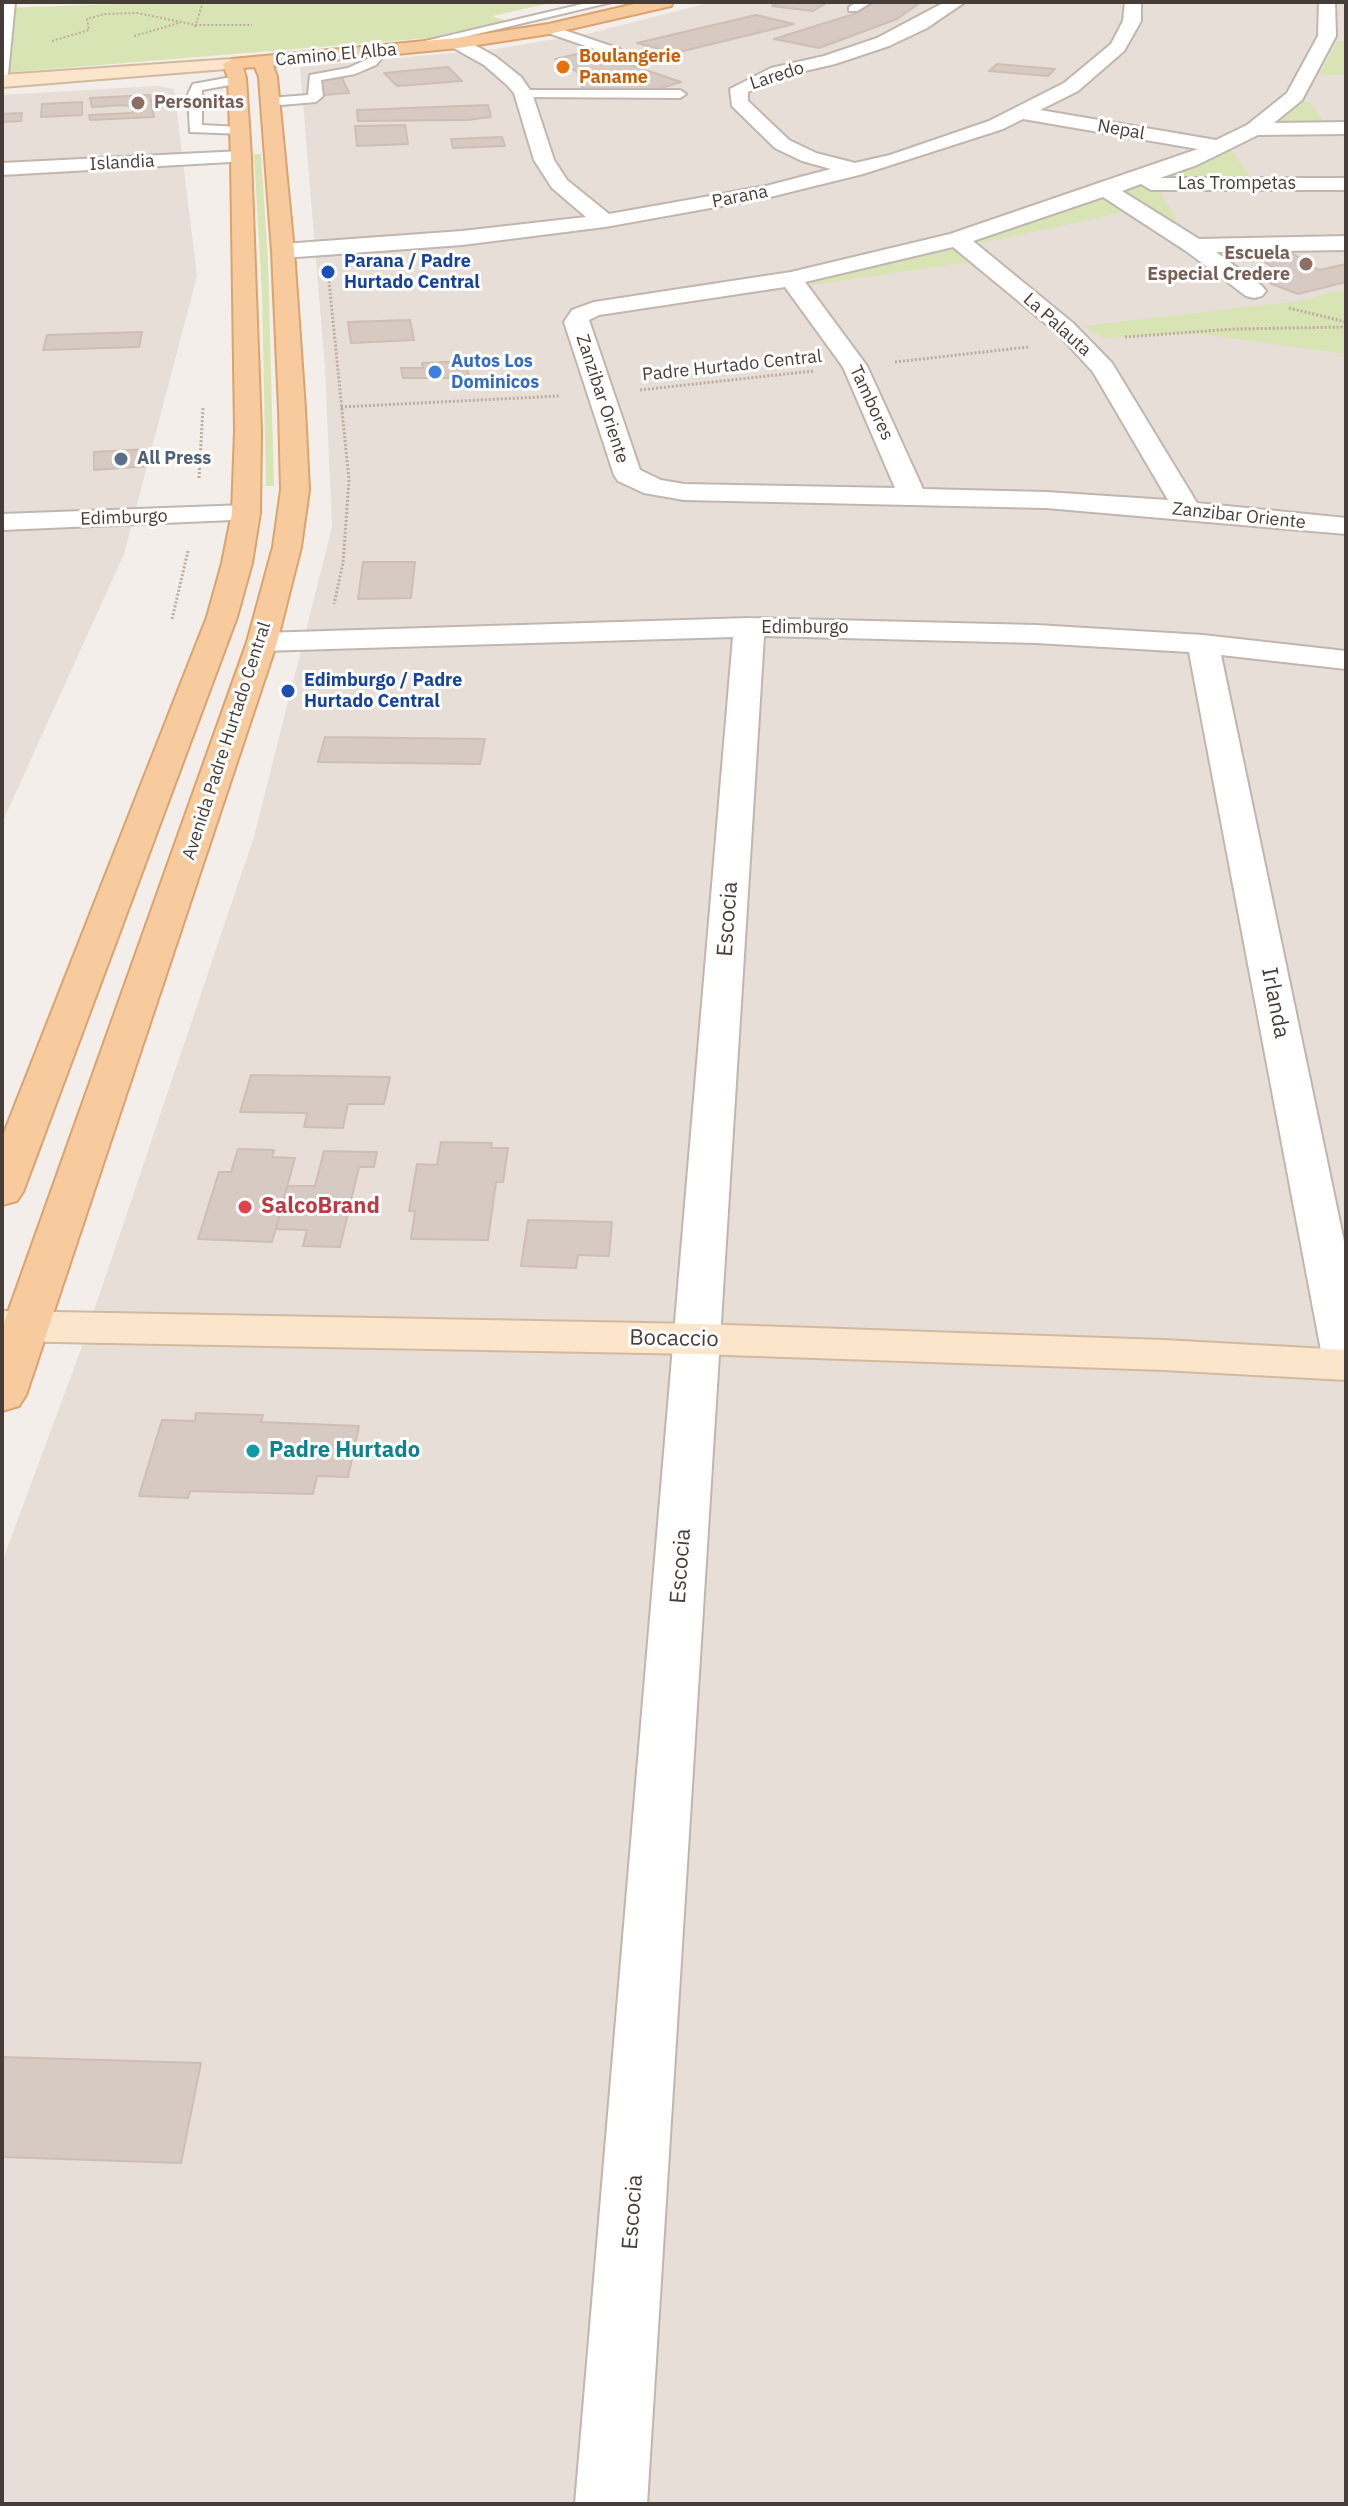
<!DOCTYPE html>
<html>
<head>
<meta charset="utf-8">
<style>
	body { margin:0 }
	#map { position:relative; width:1348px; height:2506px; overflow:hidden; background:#f3eee9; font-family:"IBM Plex Sans",sans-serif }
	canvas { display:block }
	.frame { position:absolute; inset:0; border:4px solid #463d38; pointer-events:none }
</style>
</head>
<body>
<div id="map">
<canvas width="1348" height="2506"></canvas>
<div class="frame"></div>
</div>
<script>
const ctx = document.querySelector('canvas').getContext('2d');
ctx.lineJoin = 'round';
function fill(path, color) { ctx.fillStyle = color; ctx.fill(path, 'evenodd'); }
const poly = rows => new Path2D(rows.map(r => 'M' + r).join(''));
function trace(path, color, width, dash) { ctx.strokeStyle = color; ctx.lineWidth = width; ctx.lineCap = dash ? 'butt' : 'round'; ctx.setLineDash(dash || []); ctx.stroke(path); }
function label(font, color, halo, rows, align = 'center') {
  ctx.font = font + ' "IBM Plex Sans",sans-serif'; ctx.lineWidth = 6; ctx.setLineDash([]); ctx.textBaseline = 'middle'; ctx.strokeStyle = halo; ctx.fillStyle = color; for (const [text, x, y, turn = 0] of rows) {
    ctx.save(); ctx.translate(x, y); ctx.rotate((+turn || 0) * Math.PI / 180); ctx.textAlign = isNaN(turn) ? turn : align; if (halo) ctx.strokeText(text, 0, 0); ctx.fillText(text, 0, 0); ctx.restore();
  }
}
fill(poly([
	[712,2,1346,2,1346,2504,2,2504,2,1562,80,1352,254,837,332,527,325,368,300,67,495,49,587,34],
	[156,86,174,89,197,276,124,554,2,823,2,95]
]), '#e7ded7');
fill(poly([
	[177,2,555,2,492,16,507,21,429,38,2,73,2,8],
	[1337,41,1346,41,1346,75,1320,75],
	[1302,102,1310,102,1325,124,1275,125],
	[1231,150,1251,178,1152,179],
	[254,154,261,154,268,263,274,486,266,486,262,295],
	[1133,186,1158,186,1183,233,1117,190],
	[1102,199,1124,212,983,243,977,241],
	[955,249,969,262,812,285,810,282],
	[1346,289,1346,354,1193,333,1103,338,1083,326,1300,301]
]), '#d9e4b4');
const building = poly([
	[780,2,828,2,813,11,772,6,780,2],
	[875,2,921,2,897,19,819,48,774,39,857,13,875,2],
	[756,15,794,24,675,53,637,43,756,15],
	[590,51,681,82,655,90,582,88,577,72,555,59,590,51],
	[997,64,1055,69,1048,76,989,71,997,64],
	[448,67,462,81,397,86,384,73,448,67],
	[342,78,349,93,324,95,318,80,342,78],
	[150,95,154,117,90,120,89,115,133,113,133,107,123,105,92,107,90,98,150,95],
	[82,102,82,115,41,117,42,104,82,102],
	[488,105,491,117,467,120,358,121,357,110,488,105],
	[22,113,21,121,2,122,2,114,22,113],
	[405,125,408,144,357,146,355,126,405,125],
	[502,137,505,146,453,148,451,139,502,137],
	[1290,252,1319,270,1346,264,1346,282,1298,294,1269,283,1290,278,1254,255,1290,252],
	[410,320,414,340,351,343,348,322,410,320],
	[142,332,139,347,43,350,47,335,142,332],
	[466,361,469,378,403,378,401,368,423,368,422,363,466,361],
	[148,449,149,466,94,470,94,452,148,449],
	[363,562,415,562,411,598,358,599,363,562],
	[325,737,485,739,480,764,318,762,325,737],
	[251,1075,390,1077,384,1104,348,1104,343,1128,304,1127,307,1113,240,1112,251,1075],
	[441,1142,492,1143,491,1148,508,1148,503,1182,496,1182,488,1240,411,1239,415,1211,409,1211,417,1164,437,1165,441,1142],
	[238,1149,274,1150,272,1157,295,1158,272,1242,198,1239,219,1172,231,1172,238,1149],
	[324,1151,377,1152,374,1167,359,1167,340,1247,303,1246,307,1230,276,1229,287,1186,315,1186,324,1151],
	[528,1220,612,1222,609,1256,578,1255,576,1268,521,1266,528,1220],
	[196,1413,263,1415,261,1422,359,1426,348,1477,317,1476,313,1494,190,1491,188,1498,139,1496,162,1420,195,1421,196,1413],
	[2,2057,201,2063,181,2163,2,2157,2,2057]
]);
fill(building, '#d7cac2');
trace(building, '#cebeb3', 2);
const lane = poly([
	[3,2,15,2,8,74,2,78,3,2],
	[591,2,612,2,393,54,388,51,376,65,355,74,321,80,323,96,316,102,269,106,263,102,269,98,308,95,310,75,348,68,368,59,378,48,387,50,591,2],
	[857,2,872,2,857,11,849,11,849,7,857,2],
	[549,25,620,49,622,52,612,55,545,32,543,29,549,25],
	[237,76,243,80,241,83,202,90,202,125,239,127,246,131,244,134,190,132,188,94,193,84,237,76],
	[518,90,680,90,686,94,680,98,523,97,518,96,518,90]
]);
const street = poly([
	[945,2,965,2,927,28,889,46,835,64,783,76,748,92,748,101,789,140,816,153,855,163,890,155,989,121,1064,83,1111,44,1123,21,1125,2,1141,2,1141,21,1124,51,1078,91,1040,110,1216,140,1247,125,1287,93,1318,36,1319,2,1335,2,1336,36,1302,100,1274,123,1346,122,1346,134,1258,135,1197,165,1160,178,1346,178,1346,190,1151,190,1141,184,1122,191,1199,239,1346,236,1346,250,1216,252,1262,286,1266,291,1262,296,1254,298,1246,296,1186,251,1103,197,973,241,1073,323,1112,363,1197,503,1346,518,1346,534,1046,508,684,500,644,493,618,481,614,475,564,322,572,310,594,302,791,272,950,234,1198,149,1023,119,1003,129,863,174,766,198,605,227,462,245,283,258,272,251,283,244,462,231,586,217,552,188,534,160,514,93,507,85,484,65,452,47,449,43,452,39,464,39,496,57,521,77,532,93,554,160,567,180,609,214,766,186,831,169,802,161,775,148,732,106,730,89,771,68,824,56,877,38,945,2],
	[953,247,1057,333,1093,372,1168,500,1046,492,923,489,867,366,805,282,953,247],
	[785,287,843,367,895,488,684,484,661,480,640,470,589,320,599,315,785,287],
	[241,151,248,153,251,157,248,161,2,175,2,163,241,151],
	[246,505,256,507,260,513,256,519,2,530,2,514,246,505],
	[749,618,1036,625,1203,635,1346,651,1346,669,1221,655,1346,1251,1346,1376,1330,1372,1323,1361,1189,652,1036,643,764,636,647,2504,575,2504,733,637,262,651,251,649,247,642,251,635,262,633,749,618]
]);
const secondary = poly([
	[232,59,238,60,241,64,238,68,2,87,2,75,232,59],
	[2,1311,698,1324,1163,1340,1346,1350,1346,1380,1163,1370,698,1354,2,1341,2,1311]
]);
const primary = poly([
	[643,2,673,2,671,6,549,34,458,48,273,66,277,77,294,251,305,409,309,490,301,547,277,642,26,1395,19,1406,2,1411,2,1329,247,642,273,547,281,490,279,409,272,251,259,77,255,67,243,68,246,78,251,157,261,431,260,513,252,563,237,617,23,1192,17,1201,2,1205,2,1138,207,617,222,563,232,513,235,431,231,157,228,78,223,64,232,59,458,38,549,24,643,2]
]);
trace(lane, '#c1b6af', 4);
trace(street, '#c1b6af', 4);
trace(secondary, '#d3b99e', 4);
trace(primary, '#dba36e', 4);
trace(poly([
	[195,27,203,2],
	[134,36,179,23],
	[52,41,89,30,87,19,104,14,137,13,196,25,252,25]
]), '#bfac9e', 2, [2, 2]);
trace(poly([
	[329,281,349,480,343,563,334,604],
	[1289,308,1346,322],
	[1125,337,1234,329,1346,327],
	[895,362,1028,347],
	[640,390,813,371],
	[341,407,559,396],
	[199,478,203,408],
	[172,619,188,551]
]), '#bfac9e', 3, [2, 2]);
fill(lane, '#fff');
fill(street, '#fff');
fill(secondary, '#fbe5cb');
fill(primary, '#f7cb9e');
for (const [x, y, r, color] of [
	[563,67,8,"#e8710a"],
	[138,103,8,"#8d6e63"],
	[1306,264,8,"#8d6e63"],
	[328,272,8,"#1a4fb4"],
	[435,372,8,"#3f7fe0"],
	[121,459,8,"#5c6f8a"],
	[288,691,8,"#1a4fb4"],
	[245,1207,8,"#e0444e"],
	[253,1451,8,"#0f9aa8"]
]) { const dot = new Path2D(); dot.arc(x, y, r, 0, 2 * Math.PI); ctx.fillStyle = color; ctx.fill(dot); trace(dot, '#fff', 3); }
label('18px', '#463d38', '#fff', [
	["Camino El Alba",336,55,-5],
	["Laredo",777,76,-18],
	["Nepal",1121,130,10],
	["Islandia",122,163,-3],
	["Las Trompetas",1237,184],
	["Parana",740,197,-11],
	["La Palauta",1057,325,42],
	["Padre Hurtado Central",732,366,-6],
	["Zanzibar Oriente",602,399,72],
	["Tambores",871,403,65],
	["Zanzibar Oriente",1239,516,6],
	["Edimburgo",124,518,-2],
	["Edimburgo",805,628],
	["Avenida Padre Hurtado Central",227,741,-72]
]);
label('bold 18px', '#c56008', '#fff', [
	["Boulangerie",579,57],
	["Paname",579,78]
], 'left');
label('bold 18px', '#785e54', '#fff', [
	["Personitas",154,103],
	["Escuela",1290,254,"right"],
	["Especial Credere",1290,275,"right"]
], 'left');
label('bold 18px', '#164399', '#fff', [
	["Parana / Padre",344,262],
	["Hurtado Central",344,283],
	["Edimburgo / Padre",304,681],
	["Hurtado Central",304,702]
], 'left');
label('bold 18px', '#366cbe', '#fff', [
	["Autos Los",451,362],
	["Dominicos",451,383]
], 'left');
label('bold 18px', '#4e5e75', '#fff', [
	["All Press",137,459]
], 'left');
label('22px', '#463d38', '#fff', [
	["Escocia",728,919,-86],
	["Irlanda",1275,1003,79],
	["Bocaccio",674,1339,1],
	["Escocia",681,1566,-86],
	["Escocia",633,2212,-86]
]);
label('bold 22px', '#be3a42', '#fff', [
	["SalcoBrand",261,1207]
], 'left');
label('bold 22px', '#0d838f', '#fff', [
	["Padre Hurtado",269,1451]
], 'left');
</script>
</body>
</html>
